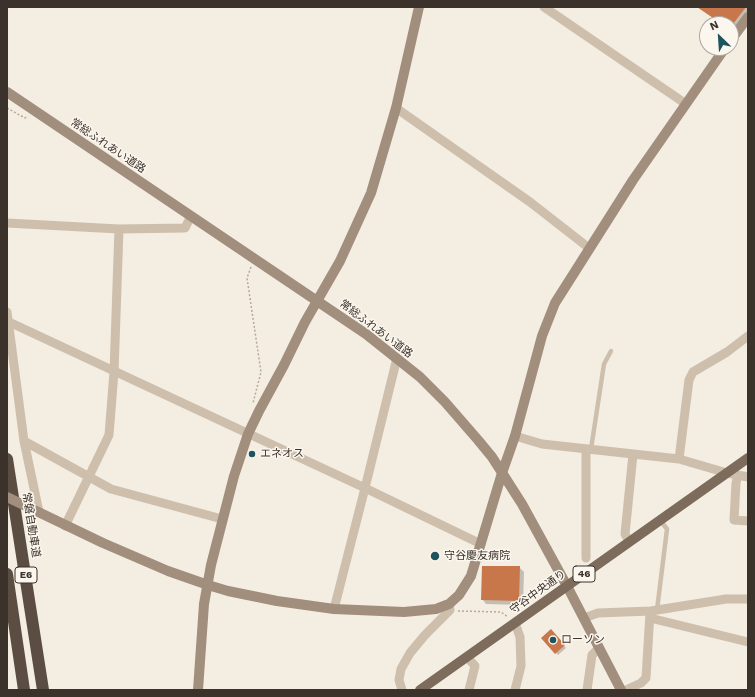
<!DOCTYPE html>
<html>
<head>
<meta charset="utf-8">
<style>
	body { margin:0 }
	#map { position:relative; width:755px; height:697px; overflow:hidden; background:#f4ede1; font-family:"Work Sans",sans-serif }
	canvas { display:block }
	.frame { position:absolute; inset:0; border:8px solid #3b322b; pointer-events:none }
	.north { position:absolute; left:699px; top:16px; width:40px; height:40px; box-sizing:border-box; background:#fbf6ee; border:1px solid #aea8a0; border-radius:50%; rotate:335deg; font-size:11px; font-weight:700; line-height:16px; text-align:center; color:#3b322b }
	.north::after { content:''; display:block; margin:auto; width:14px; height:18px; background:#1f535e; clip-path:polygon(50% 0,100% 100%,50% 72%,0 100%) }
</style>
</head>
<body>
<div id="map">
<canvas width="755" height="697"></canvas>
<div class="frame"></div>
<div class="north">N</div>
</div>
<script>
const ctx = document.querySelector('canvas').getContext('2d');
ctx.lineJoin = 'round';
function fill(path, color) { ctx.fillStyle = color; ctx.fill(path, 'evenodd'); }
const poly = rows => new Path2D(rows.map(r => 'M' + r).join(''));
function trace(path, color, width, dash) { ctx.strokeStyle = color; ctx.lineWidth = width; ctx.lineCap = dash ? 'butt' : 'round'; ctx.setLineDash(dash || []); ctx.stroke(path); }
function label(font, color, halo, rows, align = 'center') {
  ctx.font = font + ' "Work Sans","Noto Sans JP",sans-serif'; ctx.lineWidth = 3; ctx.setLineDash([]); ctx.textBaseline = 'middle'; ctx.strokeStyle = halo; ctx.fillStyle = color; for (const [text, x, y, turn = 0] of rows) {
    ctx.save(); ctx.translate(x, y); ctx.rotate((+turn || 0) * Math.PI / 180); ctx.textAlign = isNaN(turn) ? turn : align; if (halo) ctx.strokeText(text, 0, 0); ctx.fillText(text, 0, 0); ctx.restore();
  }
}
fill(poly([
	[697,7,748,7,748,15,735,33,731,30,731,24,722,24],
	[519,567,524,572,523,605,486,604,482,599],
	[551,631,566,648,558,655,542,638]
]), '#0003');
fill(poly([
	[697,7,746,7,733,24,722,24],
	[482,566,520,566,519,601,481,600],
	[551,629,565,645,555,654,541,638]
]), '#c8774b');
trace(poly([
	[7,108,25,118,28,116],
	[251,267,247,278,261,372,253,403],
	[458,611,501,612,508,617]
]), '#b9a996', 1.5, [2, 2]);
trace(poly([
	[591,449,604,364,611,351],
	[657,610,667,529,660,520]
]), '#cdbfac', 4.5);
trace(poly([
	[544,7,686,104],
	[396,108,530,202,589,248],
	[7,223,119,229,185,228,191,216],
	[7,312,24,441,39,512],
	[9,322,365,488,481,544],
	[515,436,542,444,679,459,727,473,748,477],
	[24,441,111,489,222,519],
	[679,459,689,380,693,372,727,352,748,336],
	[738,475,736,483,734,520,748,521],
	[65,526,109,435,114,372,119,229],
	[629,541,625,534,633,454],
	[586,558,586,449],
	[334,609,365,488,397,358],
	[584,618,598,613,651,611,726,599,748,599],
	[650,618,748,642],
	[467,657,475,666,469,690],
	[402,690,399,680,401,669,410,653,425,635,450,610,449,604],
	[515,690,521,666,520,637,515,623],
	[587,690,592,655,599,648],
	[626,690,641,683,646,678,650,613]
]), '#cdbfac', 9);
trace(poly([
	[731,40,748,17],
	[7,92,366,334,420,377,445,402,478,440,492,457,522,504,567,586,621,690],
	[30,508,103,543,168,571,208,585,228,591,277,601,334,609,404,612,436,609,449,604,459,595,471,576,502,473,515,436,542,336,555,303,569,281,633,180,725,48],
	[198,690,204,604,211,565,234,476,248,434,259,411,284,365,305,322,340,261,371,193,396,108,419,7]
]), '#a18e7d', 10);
trace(poly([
	[420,690,748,458]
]), '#7d6b5c', 10);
trace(poly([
	[7,459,43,690],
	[7,574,24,690]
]), '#5c4d42', 12);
trace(poly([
	[7,497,30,508]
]), '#a18e7d', 10);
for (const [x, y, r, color] of [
	[252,454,4,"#1f535e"],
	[435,556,5,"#1f535e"],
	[553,640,4,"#1f535e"]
]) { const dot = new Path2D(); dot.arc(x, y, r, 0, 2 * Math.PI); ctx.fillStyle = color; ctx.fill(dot); trace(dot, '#fbf6ee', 1.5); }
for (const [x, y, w] of [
	[584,574,22],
	[26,575,22]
]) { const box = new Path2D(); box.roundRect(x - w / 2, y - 8, w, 16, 3); ctx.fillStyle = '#fbf6ee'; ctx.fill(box); trace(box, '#3b322b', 1); }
label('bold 10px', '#3b322b', null, [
	["46",584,574],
	["E6",26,575]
]);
label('11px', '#3b322b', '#fbf6ee', [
	["常総ふれあい道路",108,146,34],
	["常総ふれあい道路",376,329,37],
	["常磐自動車道",31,525,81],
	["守谷中央通り",538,592,-36]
]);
label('11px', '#3b322b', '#fbf6ee', [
	["エネオス",260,454],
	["守谷慶友病院",444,556],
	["ローソン",561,640]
], 'left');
</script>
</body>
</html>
